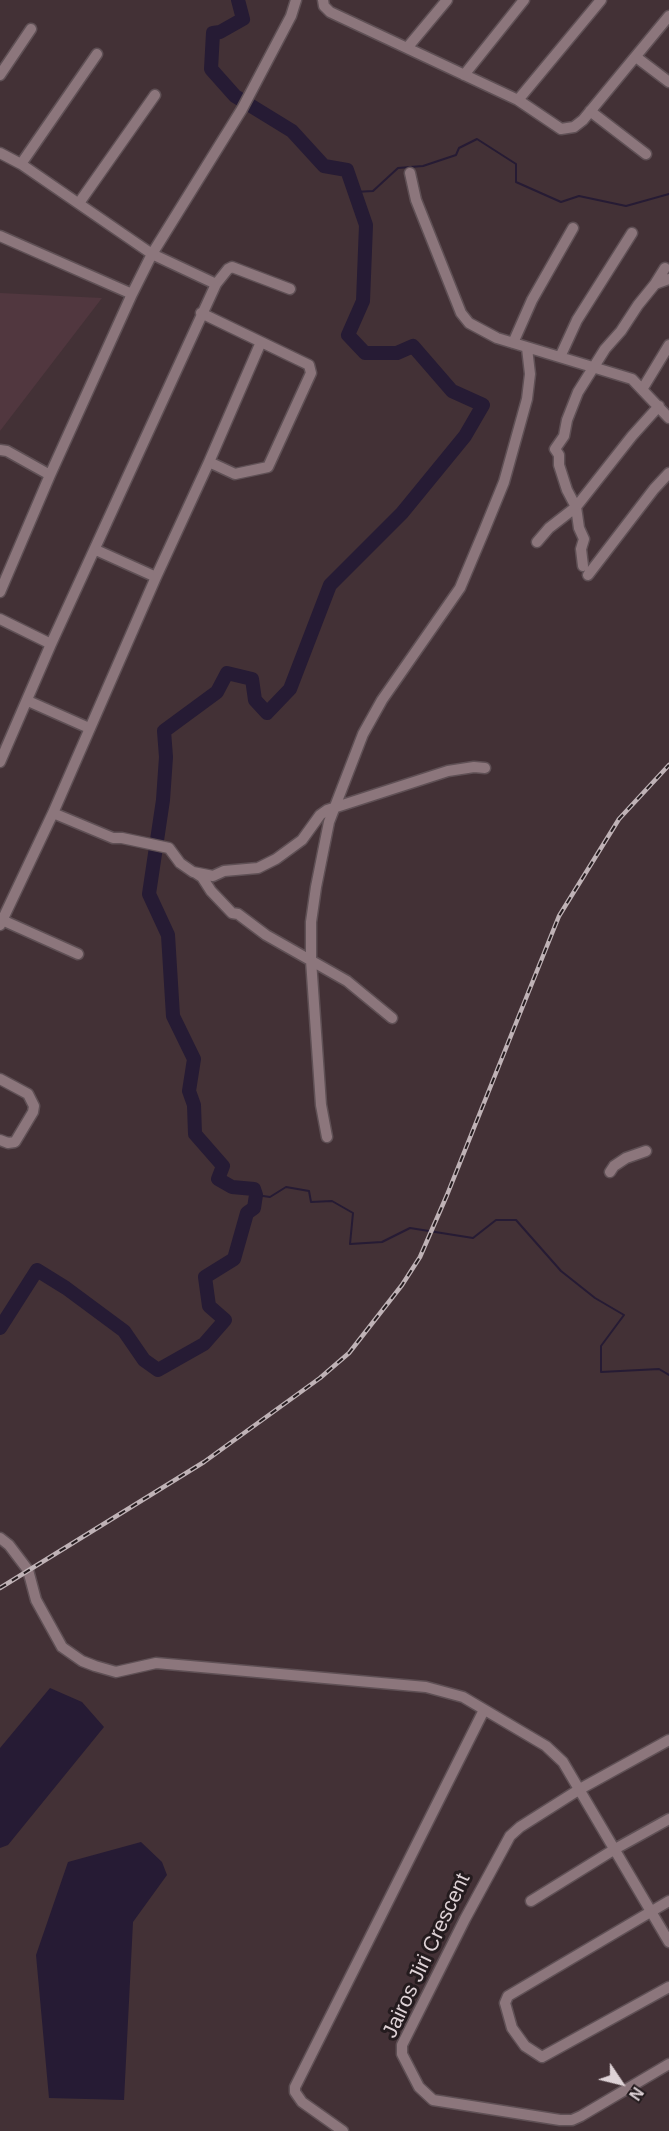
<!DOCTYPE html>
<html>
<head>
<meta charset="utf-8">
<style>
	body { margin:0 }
	#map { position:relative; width:669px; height:2131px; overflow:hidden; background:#433136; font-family:Helvetica,sans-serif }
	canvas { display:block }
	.north { position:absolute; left:591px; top:2053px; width:60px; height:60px; -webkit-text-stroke:4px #241b1e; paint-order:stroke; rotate:125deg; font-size:16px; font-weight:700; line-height:24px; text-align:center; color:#ded2d6 }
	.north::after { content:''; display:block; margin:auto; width:21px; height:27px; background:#ded2d6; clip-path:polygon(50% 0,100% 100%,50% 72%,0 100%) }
</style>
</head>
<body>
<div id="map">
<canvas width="669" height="2131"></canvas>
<div class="north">N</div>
</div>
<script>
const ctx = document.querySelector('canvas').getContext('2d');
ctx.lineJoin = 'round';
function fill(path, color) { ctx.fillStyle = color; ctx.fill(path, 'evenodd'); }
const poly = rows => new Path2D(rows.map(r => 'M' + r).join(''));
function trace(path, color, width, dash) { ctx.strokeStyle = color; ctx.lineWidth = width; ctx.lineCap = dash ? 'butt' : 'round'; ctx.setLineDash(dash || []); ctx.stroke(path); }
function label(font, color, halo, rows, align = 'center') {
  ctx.font = font + ' Helvetica,sans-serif'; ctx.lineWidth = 6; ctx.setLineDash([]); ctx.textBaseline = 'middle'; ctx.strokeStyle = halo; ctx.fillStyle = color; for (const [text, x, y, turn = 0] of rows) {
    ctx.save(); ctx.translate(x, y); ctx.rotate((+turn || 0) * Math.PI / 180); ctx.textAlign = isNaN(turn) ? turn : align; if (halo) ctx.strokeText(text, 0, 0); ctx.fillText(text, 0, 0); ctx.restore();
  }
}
fill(poly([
	[0,293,102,298,0,431]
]), '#51373f');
fill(poly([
	[50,1688,82,1702,104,1727,8,1845,0,1848,0,1748],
	[141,1842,162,1862,167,1875,133,1922,124,2100,49,2098,36,1955,68,1862]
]), '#261b34');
trace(poly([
	[355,192,373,191,398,168,423,166,456,155,459,148,477,139,516,164,516,182,561,202,579,196,626,206,669,194],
	[256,1195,270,1197,286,1187,309,1191,311,1202,332,1201,353,1213,350,1244,382,1242,410,1228,473,1238,496,1220,516,1220,561,1271,595,1298,624,1315,601,1346,601,1372,659,1369,669,1375]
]), '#261b34', 2);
trace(poly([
	[0,1328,37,1270,66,1288,124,1331,144,1360,158,1370,204,1344,225,1320,209,1306,205,1277,234,1259,247,1213,254,1208,256,1195,254,1189,232,1187,218,1179,223,1166,195,1134,194,1105,189,1091,194,1059,173,1016,168,935,149,894,163,800,166,757,164,731,217,692,227,673,252,679,255,700,267,713,290,689,330,585,402,513,465,436,483,405,452,391,413,346,397,353,365,353,348,335,363,301,366,225,347,170,324,166,292,131,235,96,211,69,213,33,220,32,243,19,238,0]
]), '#261b34', 14);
const minor = poly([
	[323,0,324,6,330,12,518,100,561,129,574,127,583,120,669,16],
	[407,48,447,0],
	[636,57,669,82],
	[0,75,31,29],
	[464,75,524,0],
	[518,100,601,0],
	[590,111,646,154],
	[0,153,21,164,152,254,216,284,228,269,232,267,290,289],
	[21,164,97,54],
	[410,173,416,200,461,313,469,323,497,338,632,379,669,418],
	[79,203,155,95],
	[0,236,132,294],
	[655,284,665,268],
	[513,343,532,300,573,228],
	[560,357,577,320,632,233],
	[643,388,669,345],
	[0,450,7,451,50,475],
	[209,462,261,342],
	[537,542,549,528,576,507,632,436,659,406],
	[96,550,156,577],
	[583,566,581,549,584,539,579,528,576,507,567,490,559,465,559,455,555,449,564,436,567,420,578,392,605,349,621,331,638,305,655,284,669,279],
	[588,575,654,489,669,473],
	[0,592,50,475,132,294,152,254,242,109,291,16,296,0],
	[0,619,51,644],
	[28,701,89,728],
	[0,762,51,644,216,284],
	[53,813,113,838,122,838,169,848,180,863,193,872,213,876,224,871,258,868,276,859,302,840,320,815,327,810,448,771,474,767,485,768],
	[196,873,202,877,211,891,232,913,238,914,266,935,347,981,392,1018],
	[2,920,78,954],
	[0,925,53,813,156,577,209,462,235,474,268,467,311,373,309,365,201,313],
	[0,1079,28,1094,34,1106,33,1112,15,1142,8,1143,0,1140],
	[327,1137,321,1105,311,960,311,922,316,887,329,822,363,734,382,700,460,588,484,531,504,482,527,399,530,374,527,348],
	[610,1172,614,1166,626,1158,646,1151],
	[0,1538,9,1545,28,1570,36,1600,62,1647,82,1661,95,1666,116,1672,156,1663,426,1687,463,1697,546,1746,563,1762,669,1942],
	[669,1740,580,1789,520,1827,510,1836,465,1919,402,2045,402,2054,419,2087,433,2100,560,2120,572,2120,581,2116,669,2064],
	[531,1901,615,1849,669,1819],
	[669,1901,508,1996,505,2003,512,2028,525,2046,542,2057,669,1987],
	[343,2131,302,2102,295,2092,295,2087,484,1710]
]);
trace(minor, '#5f5055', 13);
trace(minor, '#8c767c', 10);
const rail = poly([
	[0,1588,204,1462,320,1378,349,1353,402,1285,420,1257,447,1195,559,916,619,819,669,765]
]);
trace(rail, '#bfb2b6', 4.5);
trace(rail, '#241b1e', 2, [7]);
label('21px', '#ded2d6', '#241b1e', [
	["Jairos Jiri Crescent",427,1956,-65]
]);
</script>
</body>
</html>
